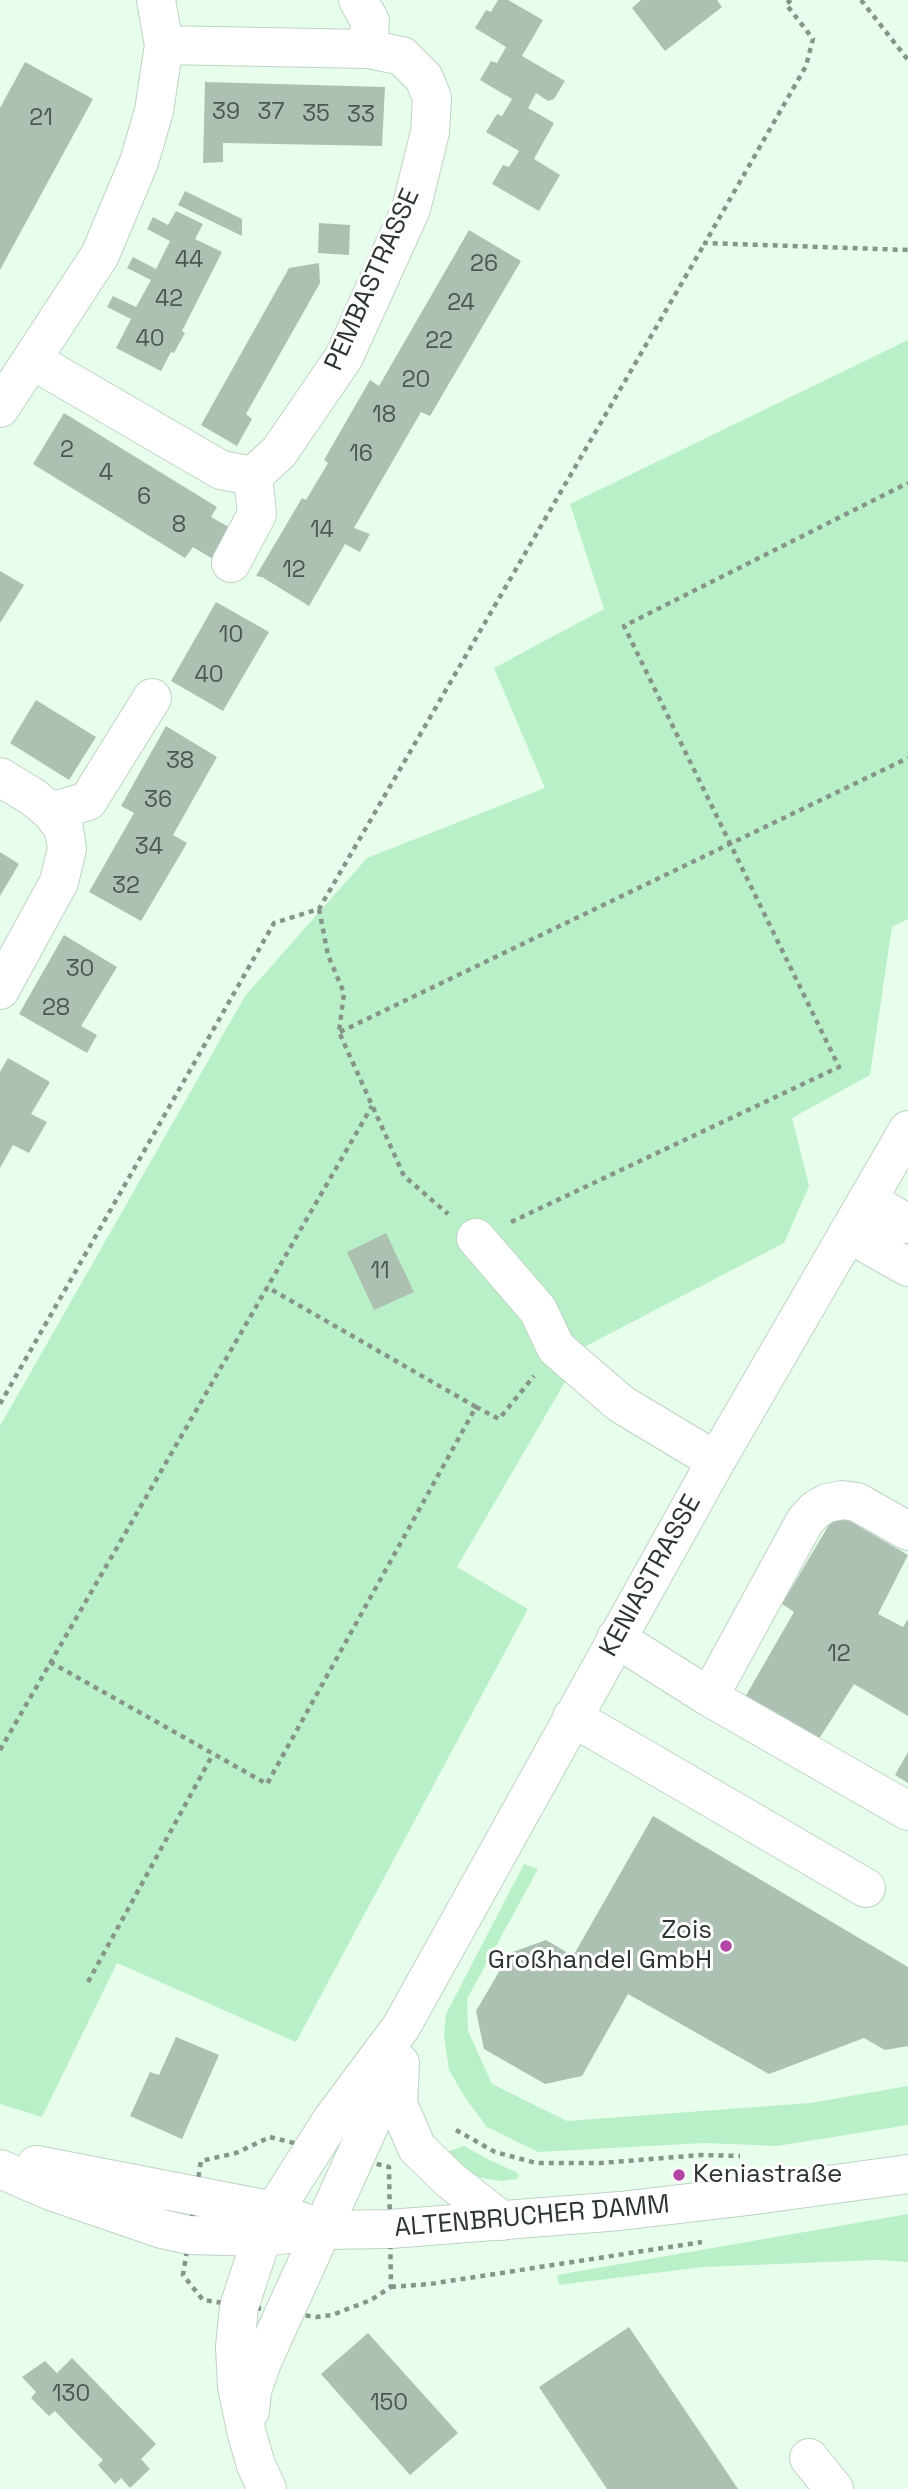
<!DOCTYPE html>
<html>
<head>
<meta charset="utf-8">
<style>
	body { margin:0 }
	canvas { display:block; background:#e8feed }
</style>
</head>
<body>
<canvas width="908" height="2489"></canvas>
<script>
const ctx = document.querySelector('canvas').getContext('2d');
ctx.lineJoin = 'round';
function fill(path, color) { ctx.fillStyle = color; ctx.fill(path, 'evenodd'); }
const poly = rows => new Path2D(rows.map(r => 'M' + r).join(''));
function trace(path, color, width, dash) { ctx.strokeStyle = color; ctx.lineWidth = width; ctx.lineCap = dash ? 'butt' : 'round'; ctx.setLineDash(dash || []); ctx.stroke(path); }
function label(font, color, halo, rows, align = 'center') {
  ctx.font = font + ' "Space Grotesk",sans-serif'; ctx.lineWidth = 6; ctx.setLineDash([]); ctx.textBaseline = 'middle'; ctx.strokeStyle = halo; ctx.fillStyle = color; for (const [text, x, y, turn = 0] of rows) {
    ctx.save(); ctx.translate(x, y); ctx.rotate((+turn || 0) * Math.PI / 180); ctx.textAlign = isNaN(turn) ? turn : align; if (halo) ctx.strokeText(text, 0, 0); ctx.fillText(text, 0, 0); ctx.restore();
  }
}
fill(poly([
	[908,340,908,919,892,927,870,1075,792,1118,809,1186,784,1243,586,1346,457,1567,528,1609,296,2042,117,1963,42,2117,0,2104,0,1426,245,996,367,858,545,788,494,668,604,609,570,504],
	[524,1864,538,1869,467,1999,468,2031,492,2084,567,2121,810,2103,908,2086,908,2125,777,2146,705,2143,538,2152,487,2127,466,2099,449,2070,444,2036,446,2014],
	[464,2146,491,2161,516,2172,519,2175,517,2179,502,2181,481,2178,459,2167,442,2154],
	[908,2214,908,2262,877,2260,703,2267,559,2285,557,2275]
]), '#b9f0c8');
fill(poly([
	[498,0,508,0,543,20,522,56,565,81,554,99,548,101,536,93,528,108,554,123,534,159,560,175,539,211,492,184,503,165,509,167,519,151,486,132,497,114,502,116,512,99,480,80,491,61,497,63,506,47,475,28,486,10,491,12],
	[641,0,717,0,722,7,665,51,632,8],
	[25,62,93,99,0,270,0,108],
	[205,82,385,87,382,146,223,143,223,162,203,163],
	[185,191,242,219,242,236,178,205],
	[176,211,203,224,195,239,222,252,182,331,185,333,174,353,171,352,161,371,116,348,131,319,107,307,113,296,136,307,151,280,127,268,133,257,156,269,170,241,147,229,153,217,168,225],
	[319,223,350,225,349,255,318,253],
	[469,230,521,261,430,416,421,412,354,528,370,534,360,552,345,544,309,606,262,577,256,576,302,498,306,500,328,463,324,460,370,380,379,386],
	[319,263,320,283,246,414,252,419,237,446,201,425,289,268],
	[64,413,217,507,211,517,234,530,216,561,193,547,185,558,33,464],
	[0,571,24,585,0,623],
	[216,602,269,632,223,711,171,681],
	[36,700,96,737,69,780,10,743],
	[166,726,217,757,173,835,187,843,141,921,89,892,134,813,121,806],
	[0,852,19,864,0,896],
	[64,935,117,967,81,1026,97,1035,87,1053,19,1014],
	[8,1058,50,1082,31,1114,47,1122,29,1153,13,1145,0,1168,0,1072],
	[386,1233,414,1292,374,1310,347,1252],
	[836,1513,908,1555,878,1614,903,1627,908,1619,908,1716,854,1684,817,1742,744,1699,794,1612,782,1604],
	[908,1752,908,1783,895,1775],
	[653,1816,908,1967,908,2046,885,2050,864,2038,769,2074,628,1994,582,2076,545,2084,484,2049,476,2011,510,1953,546,1940,573,1956],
	[176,2037,219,2055,182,2139,130,2116,150,2072,159,2075],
	[629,2327,720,2462,738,2489,607,2489,539,2387],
	[368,2333,458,2433,410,2475,321,2374],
	[72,2358,156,2444,141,2459,150,2469,130,2488,121,2478,115,2484,98,2465,103,2460,78,2435,55,2411,49,2416,31,2398,36,2392,22,2377,45,2361,57,2373]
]), '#acc1b1');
const minor = poly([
	[358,0,370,21,368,49],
	[32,360,221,470,253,476,279,452,344,357,411,209,430,132,432,98,424,78,402,56,368,49,164,45],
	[0,408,100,255,139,162,154,111,164,45,156,0],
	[231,563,257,514,253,476],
	[0,777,33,797,51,812,64,829,67,849,59,882,0,990],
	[51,812,88,801,152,698],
	[867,1200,908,1224],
	[848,1233,908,1267],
	[476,1238,538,1310,556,1348,621,1404,716,1461],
	[616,1638,709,1697,908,1811],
	[709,1697,805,1521,815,1510,827,1503,842,1500,857,1502,908,1531],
	[572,1717,866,1888],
	[400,2063,398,2104,417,2148,450,2180,502,2221],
	[250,2411,252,2391,262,2362,371,2122,392,2055],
	[809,2458,834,2489],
	[267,2489,256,2465,247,2434,237,2387,235,2347,239,2307,262,2237,274,2211,331,2121,401,2027,716,1461,908,1130]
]);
const major = poly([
	[36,2165,274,2211,315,2227],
	[0,2169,51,2191,162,2229,189,2235,262,2237,323,2230,390,2229,620,2211,748,2196,908,2174]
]);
trace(minor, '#bed3c3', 40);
trace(major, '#bed3c3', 40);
trace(poly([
	[791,0,786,4,813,39,806,66,705,243,908,250],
	[861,0,908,60],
	[319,909,328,955,344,993,339,1032,404,1176,448,1214],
	[340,1032,908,758],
	[511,1222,839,1067,624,626,908,483],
	[0,1404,274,923,319,909,705,243],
	[476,1407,499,1419,534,1376],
	[50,1662,267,1784,476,1407,267,1287],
	[0,1750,372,1106],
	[88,1982,213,1754],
	[456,2130,495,2152,536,2163,601,2163,701,2155,740,2156],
	[270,2137,389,2167,391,2287,371,2300,332,2315,316,2317,203,2300,183,2275,201,2161,236,2153,270,2137],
	[391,2287,430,2284,702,2242]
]), '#859589', 4.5, [5, 5]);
trace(minor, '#fff', 38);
trace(major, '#fff', 38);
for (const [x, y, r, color] of [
	[726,1946,7,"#b345a4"],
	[679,2175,7,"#b345a4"]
]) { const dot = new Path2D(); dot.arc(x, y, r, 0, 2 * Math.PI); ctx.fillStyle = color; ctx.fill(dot); trace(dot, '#fff', 2.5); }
label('23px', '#4c584f', null, [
	["39",226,113],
	["37",271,113],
	["35",316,115],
	["33",361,116],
	["21",41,119],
	["44",189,261],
	["26",484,265],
	["42",169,300],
	["24",461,304],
	["40",150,340],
	["22",439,342],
	["20",416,381],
	["18",384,416],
	["2",67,451],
	["16",361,455],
	["4",106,474],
	["6",144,498],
	["8",179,526],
	["14",322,531],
	["12",294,571],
	["10",231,636],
	["40",209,676],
	["38",180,762],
	["36",158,801],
	["34",149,848],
	["32",126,887],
	["30",80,970],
	["28",56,1009],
	["11",380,1272],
	["12",839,1655],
	["130",71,2395],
	["150",389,2404]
]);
label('26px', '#2c352e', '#fff', [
	["PEMBASTRASSE",373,280,-66],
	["KENIASTRASSE",651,1576,-61],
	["ALTENBRUCHER DAMM",532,2217,-5]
]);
label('26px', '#2c352e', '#fff', [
	["Zois",712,1931],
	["Großhandel GmbH",712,1961],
	["Keniastraße",693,2175,"left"]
], 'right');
</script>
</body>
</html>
